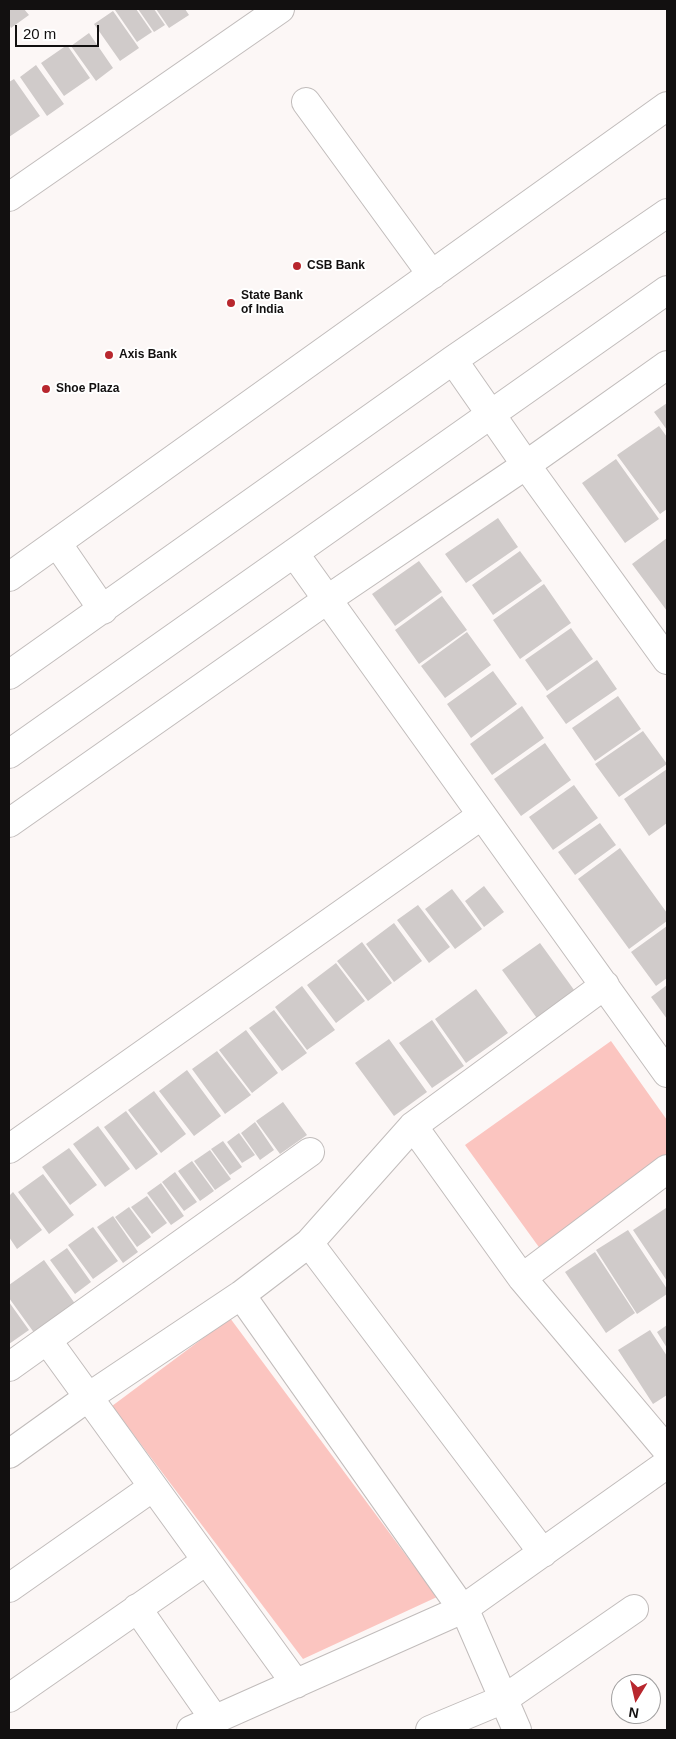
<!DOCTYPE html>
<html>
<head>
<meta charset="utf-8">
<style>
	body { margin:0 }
	#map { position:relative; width:676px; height:1739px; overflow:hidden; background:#fcf7f6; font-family:Arial,sans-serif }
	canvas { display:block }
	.frame { position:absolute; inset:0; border:10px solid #121010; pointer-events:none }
	.north { position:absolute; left:611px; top:1674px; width:50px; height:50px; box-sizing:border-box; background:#fff; border:1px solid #a09f9f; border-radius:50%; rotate:189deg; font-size:14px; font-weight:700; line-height:20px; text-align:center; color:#121010 }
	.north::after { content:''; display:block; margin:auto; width:18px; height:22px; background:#b8272e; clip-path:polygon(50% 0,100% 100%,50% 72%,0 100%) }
	.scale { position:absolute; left:15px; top:25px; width:84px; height:22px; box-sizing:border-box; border:2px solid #121010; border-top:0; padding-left:6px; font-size:15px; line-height:18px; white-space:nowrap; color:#121010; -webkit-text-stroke:4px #fff; paint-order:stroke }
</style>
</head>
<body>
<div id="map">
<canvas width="676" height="1739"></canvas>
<div class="frame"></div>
<div class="north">N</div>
<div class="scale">20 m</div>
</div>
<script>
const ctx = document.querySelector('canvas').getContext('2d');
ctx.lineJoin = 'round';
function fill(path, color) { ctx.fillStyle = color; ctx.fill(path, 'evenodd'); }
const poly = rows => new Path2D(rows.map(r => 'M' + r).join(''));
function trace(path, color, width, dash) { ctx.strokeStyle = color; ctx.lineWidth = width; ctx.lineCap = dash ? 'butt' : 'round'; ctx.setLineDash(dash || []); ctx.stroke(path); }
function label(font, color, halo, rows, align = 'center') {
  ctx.font = font + ' Arial,sans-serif'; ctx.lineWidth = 4; ctx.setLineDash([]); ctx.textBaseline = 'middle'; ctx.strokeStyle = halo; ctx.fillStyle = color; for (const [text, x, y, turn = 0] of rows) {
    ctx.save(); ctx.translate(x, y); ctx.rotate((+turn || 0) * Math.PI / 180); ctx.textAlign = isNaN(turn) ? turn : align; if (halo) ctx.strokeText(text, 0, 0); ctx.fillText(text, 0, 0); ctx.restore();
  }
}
fill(poly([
	[611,1041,667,1120,667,1161,541,1250,465,1145],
	[230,1318,437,1597,303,1659,112,1406]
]), '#fbc5c0');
fill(poly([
	[9,9,24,9,29,15,11,28,9,24],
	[117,9,136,9,152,32,137,42,115,10],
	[138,9,154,9,165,25,154,32],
	[156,9,185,9,189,15,169,28],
	[113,11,139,48,120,61,94,24],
	[89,33,113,68,96,81,71,46],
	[67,45,90,78,64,96,41,63],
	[36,65,64,104,47,116,20,77],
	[14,79,40,116,9,137,9,82],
	[667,403,667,430,654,412],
	[659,426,667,437,667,509,660,514,617,455],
	[616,459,659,519,625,543,582,483],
	[498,518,518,547,466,583,445,554],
	[667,538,667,611,632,564],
	[520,551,542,581,493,615,472,585],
	[419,561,442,592,395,626,372,594],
	[544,584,571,623,520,659,493,620],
	[442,596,467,630,419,664,395,630],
	[571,628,593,659,547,691,525,660],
	[467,632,491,665,445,698,421,666],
	[597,660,617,689,566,724,546,696],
	[493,671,517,704,471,738,447,704],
	[618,696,641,729,595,761,572,728],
	[522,706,544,738,492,775,470,744],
	[643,731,667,764,619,797,595,764],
	[545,743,571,780,521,816,494,779],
	[667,769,667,823,649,836,624,799],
	[574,785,598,818,553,850,529,817],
	[600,823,616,845,575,875,558,852],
	[620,848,667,913,667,921,629,949,578,879],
	[484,886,504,912,484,927,465,901],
	[452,889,482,929,455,949,425,909],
	[418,905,450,947,429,963,397,920],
	[394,923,422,961,394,982,366,944],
	[667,926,667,978,656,986,631,952],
	[362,942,392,983,368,1001,337,961],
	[540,943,577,994,539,1021,502,970],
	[336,963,365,1001,336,1023,307,985],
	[667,985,667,1019,651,997],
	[302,986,335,1030,307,1050,275,1007],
	[476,989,508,1033,466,1063,435,1019],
	[274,1010,307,1053,282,1071,249,1028],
	[432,1020,464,1066,432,1088,399,1043],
	[246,1030,278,1073,252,1093,219,1050],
	[389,1039,427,1092,394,1116,355,1063],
	[217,1051,251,1095,225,1114,192,1069],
	[187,1070,221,1116,194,1136,159,1091],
	[154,1091,186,1134,161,1153,128,1110],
	[283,1102,307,1135,280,1154,256,1121],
	[126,1111,158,1154,136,1170,104,1127],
	[255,1122,274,1150,260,1160,241,1133],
	[98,1126,130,1169,105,1187,73,1144],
	[239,1133,255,1155,242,1163,227,1142],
	[223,1141,242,1167,230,1175,211,1149],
	[69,1148,97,1185,70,1205,42,1167],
	[210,1150,231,1179,215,1190,194,1161],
	[192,1161,214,1191,200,1201,178,1171],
	[175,1172,197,1202,184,1211,162,1182],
	[43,1174,74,1215,49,1234,18,1192],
	[161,1183,184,1216,171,1225,147,1193],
	[13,1192,42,1230,17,1249,9,1237,9,1196],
	[147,1196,167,1223,152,1234,131,1207],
	[129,1207,151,1237,137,1247,115,1217],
	[666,1208,667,1211,667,1281,633,1230],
	[113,1216,138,1252,123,1263,97,1227],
	[93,1227,118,1261,93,1279,68,1245],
	[628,1230,667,1289,667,1294,637,1314,596,1250],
	[67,1248,91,1282,75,1294,50,1260],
	[595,1252,635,1313,606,1333,565,1272],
	[44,1260,76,1305,35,1334,9,1298,9,1285],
	[9,1302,29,1330,9,1344],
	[667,1325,667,1348,657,1332],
	[650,1330,667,1356,667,1395,653,1404,618,1350]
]), '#d0cbca');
const minor = poly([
	[306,102,432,275],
	[9,197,280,9],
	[453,360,526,465,667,660],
	[57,543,103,610],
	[294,553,667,1073],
	[9,577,667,106],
	[9,675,453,360,667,213],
	[9,754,667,290],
	[9,823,328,599,526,465,667,365],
	[413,1126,522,1278,667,1450],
	[9,1149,482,815],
	[309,1243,543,1553],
	[522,1278,667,1169],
	[241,1295,468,1617,517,1730],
	[47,1340,296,1684],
	[9,1367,310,1152],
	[9,1454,87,1398,241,1295,309,1243,413,1126,605,985],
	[9,1588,153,1487],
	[137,1608,215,1720],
	[9,1698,206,1561],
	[191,1730,463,1609,667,1464],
	[430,1730,504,1699,634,1609]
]);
trace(minor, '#c1bcbb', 30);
trace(minor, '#fff', 28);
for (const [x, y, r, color] of [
	[297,266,5,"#b8272e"],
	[231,303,5,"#b8272e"],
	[109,355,5,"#b8272e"],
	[46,389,5,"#b8272e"]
]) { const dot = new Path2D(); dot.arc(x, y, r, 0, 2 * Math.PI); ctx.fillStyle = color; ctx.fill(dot); trace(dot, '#fff', 2); }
label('bold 12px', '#121010', '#fff', [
	["CSB Bank",307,266],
	["State Bank",241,296],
	["of India",241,310],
	["Axis Bank",119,355],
	["Shoe Plaza",56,389]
], 'left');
</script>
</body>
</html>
